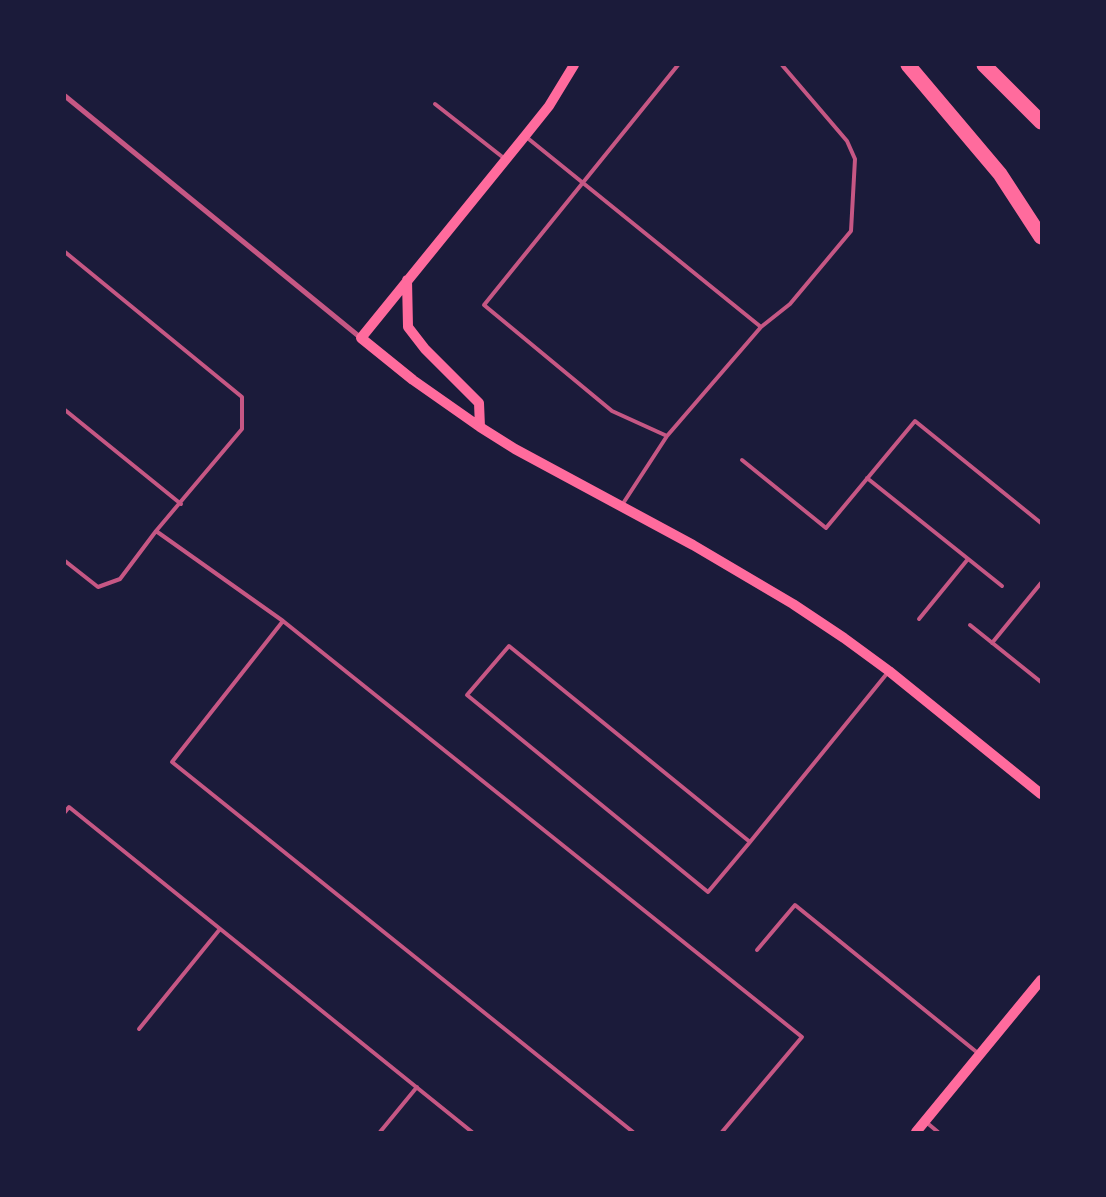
<!DOCTYPE html>
<html>
<head>
<meta charset="utf-8">
<style>
	body { margin:0 }
	#map { position:relative; width:1106px; height:1197px; overflow:hidden; background:#1b1b3a; font-family:Karla,sans-serif }
	canvas { display:block }
	.frame { position:absolute; inset:0; border:66px solid #1b1b3a; pointer-events:none }
</style>
</head>
<body>
<div id="map">
<canvas width="1106" height="1197"></canvas>
<div class="frame"></div>
</div>
<script>
const ctx = document.querySelector('canvas').getContext('2d');
ctx.lineJoin = 'round';
const poly = rows => new Path2D(rows.map(r => 'M' + r).join(''));
function trace(path, color, width, dash) { ctx.strokeStyle = color; ctx.lineWidth = width; ctx.lineCap = dash ? 'butt' : 'round'; ctx.setLineDash(dash || []); ctx.stroke(path); }
trace(poly([
	[678,65,484,305,612,411,667,436,761,327,790,304,851,231,855,159,847,141,782,65],
	[435,104,505,159],
	[525,136,761,327],
	[65,252,242,397,242,429,156,531,120,579,98,587,65,561],
	[65,410,181,504],
	[742,460,826,528,915,421,1041,523],
	[867,478,1002,586],
	[622,505,667,436],
	[156,531,283,621,802,1037,722,1132],
	[919,619,968,559],
	[283,621,172,762,633,1132],
	[970,625,1041,682],
	[992,643,1041,583],
	[65,812,69,807,472,1132],
	[750,842,509,646,467,695,708,892,750,842,889,671],
	[757,950,795,905,979,1054],
	[139,1029,220,929],
	[926,1122,938,1132],
	[380,1132,417,1087]
]), '#c65784', 4);
trace(poly([
	[65,96,361,338]
]), '#c65784', 5);
trace(poly([
	[574,65,549,106,525,136,361,338,413,380,480,427,515,449,693,545,793,604,844,638,889,671,1041,794],
	[407,280,408,327,425,349,479,403,480,427],
	[916,1132,1041,980]
]), '#ff6b9d', 10);
trace(poly([
	[908,65,1000,174,1041,237],
	[984,65,1041,122]
]), '#ff6b9d', 15);
</script>
</body>
</html>
